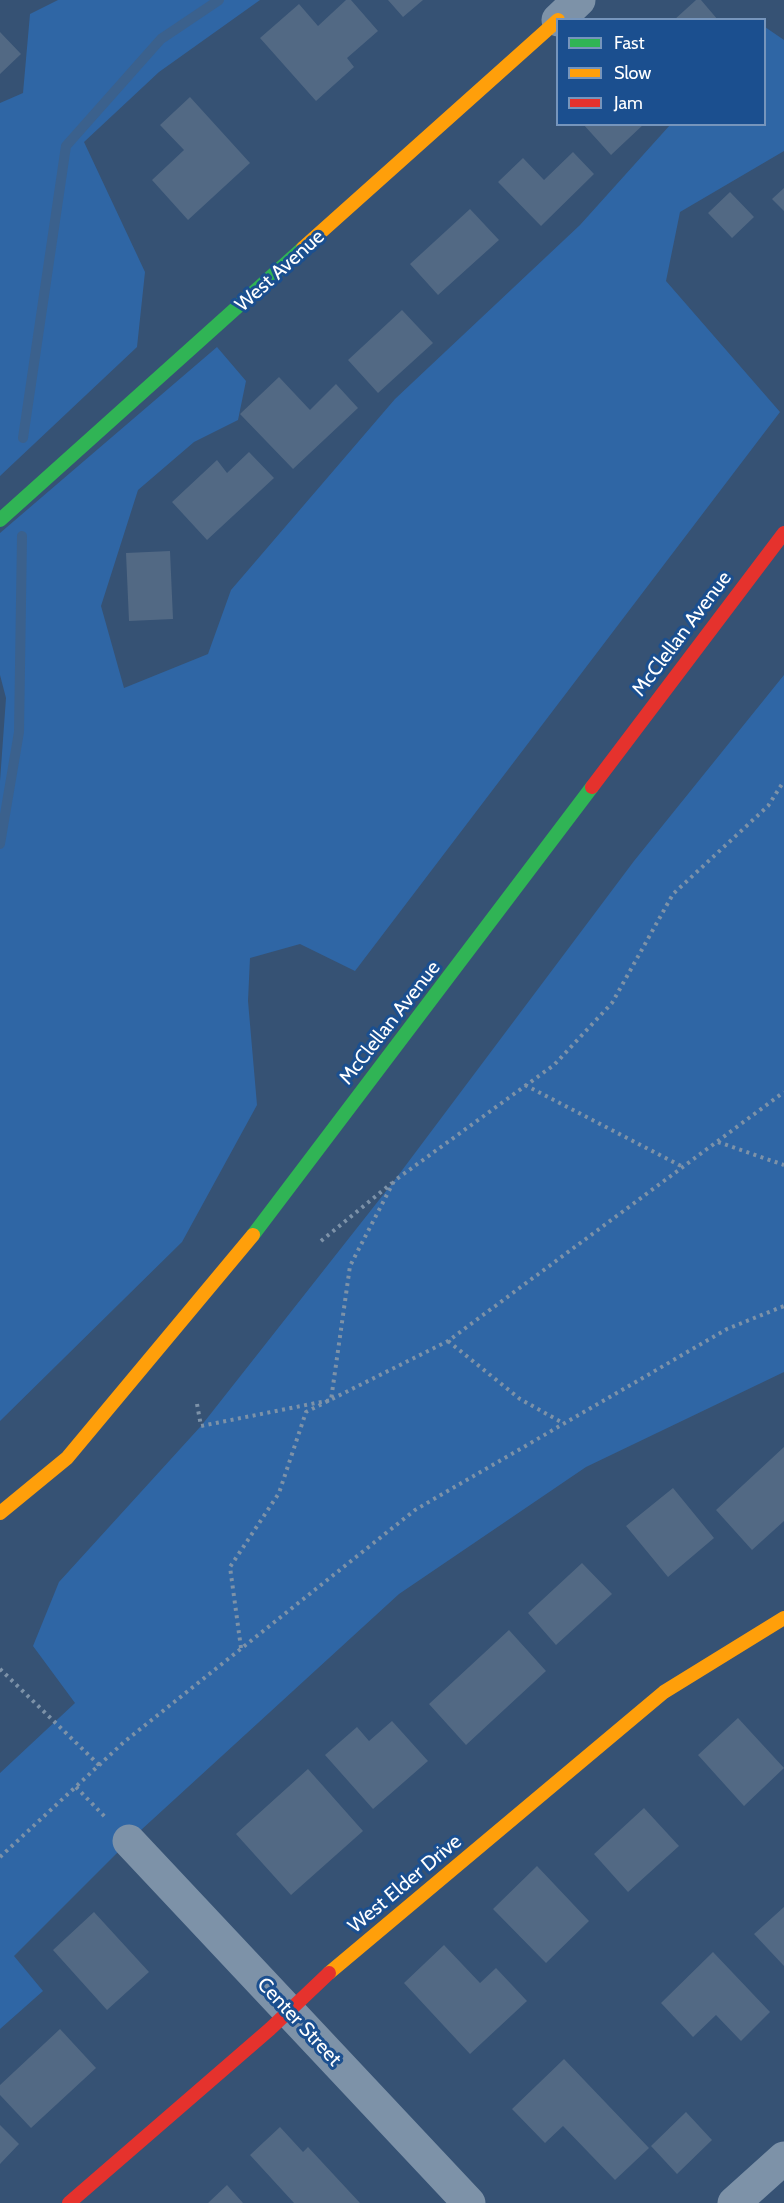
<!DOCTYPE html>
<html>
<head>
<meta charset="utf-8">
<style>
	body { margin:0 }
	#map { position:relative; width:784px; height:2203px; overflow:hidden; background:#365274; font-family:Cabin,sans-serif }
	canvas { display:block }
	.legend { position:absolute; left:556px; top:18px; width:210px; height:108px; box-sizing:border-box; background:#1b4f8f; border:2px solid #7695bc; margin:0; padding:8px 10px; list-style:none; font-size:18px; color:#fff }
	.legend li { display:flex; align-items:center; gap:12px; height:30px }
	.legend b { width:30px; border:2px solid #7695bc }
</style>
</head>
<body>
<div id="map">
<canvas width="784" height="2203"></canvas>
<ul class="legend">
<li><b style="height:8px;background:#30b455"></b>Fast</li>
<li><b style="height:8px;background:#ff9f0a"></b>Slow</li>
<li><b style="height:8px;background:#e5322d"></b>Jam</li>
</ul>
</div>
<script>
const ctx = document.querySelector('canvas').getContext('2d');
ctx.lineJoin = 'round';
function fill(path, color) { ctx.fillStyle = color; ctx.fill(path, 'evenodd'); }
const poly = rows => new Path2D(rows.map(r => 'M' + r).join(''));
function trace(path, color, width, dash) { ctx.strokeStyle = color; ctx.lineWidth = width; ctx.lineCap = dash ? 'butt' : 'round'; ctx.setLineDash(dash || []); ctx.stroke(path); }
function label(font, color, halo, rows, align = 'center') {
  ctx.font = font + ' Cabin,sans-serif'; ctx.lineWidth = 6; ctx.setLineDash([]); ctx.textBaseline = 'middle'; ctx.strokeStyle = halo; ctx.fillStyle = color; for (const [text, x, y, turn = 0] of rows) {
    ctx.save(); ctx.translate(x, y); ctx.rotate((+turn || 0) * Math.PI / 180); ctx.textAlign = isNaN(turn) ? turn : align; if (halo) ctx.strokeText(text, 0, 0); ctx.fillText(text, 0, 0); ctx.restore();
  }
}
fill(poly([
	[58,0,260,0,159,72,84,142,145,272,137,347,0,476,0,103,23,93,30,14],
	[765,27,784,40,784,151,680,212,666,281,780,412,355,971,300,944,250,958,248,1001,257,1105,182,1242,0,1421,0,781,6,698,0,675,0,533,217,347,246,381,238,420,194,442,138,490,101,606,124,688,208,654,231,590,395,399,580,225,670,125,764,124],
	[784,675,784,1372,586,1467,399,1594,129,1841,14,1956,43,1991,0,2029,0,1773,75,1703,33,1646,59,1582,201,1426,394,1181,634,861]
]), '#2f66a5');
trace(poly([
	[23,438,66,146,161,39,219,0],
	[0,844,19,732,22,536]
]), '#3b618d', 10);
fill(poly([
	[346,0,351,0,378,31,347,58,354,67,316,101,260,38,299,4,318,26],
	[388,0,423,0,403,17],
	[696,0,701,0,718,20,674,20],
	[0,32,21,54,0,74],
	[190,97,250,163,188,220,152,180,184,150,160,125],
	[583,124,644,124,611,155],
	[573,152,594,174,541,226,498,182,523,158,544,180],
	[784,188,784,211,772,199],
	[730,192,754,217,732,238,708,213],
	[470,209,499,240,438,295,410,264],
	[402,310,433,343,378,393,348,360],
	[279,377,310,410,336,384,358,408,293,469,240,414],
	[249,452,274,478,207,540,172,502,217,460,227,473],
	[170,551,173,619,129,621,126,553],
	[784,1447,784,1521,752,1550,716,1510],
	[673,1488,714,1538,668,1577,626,1526],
	[582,1563,612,1594,556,1645,528,1613],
	[509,1630,546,1671,466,1745,429,1704],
	[738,1718,784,1768,744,1806,698,1755],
	[392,1721,428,1761,373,1809,325,1755,357,1727,369,1741],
	[308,1769,363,1831,291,1895,236,1834],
	[644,1808,679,1846,628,1892,594,1854],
	[537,1866,589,1921,546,1963,493,1909],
	[784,1907,784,1966,754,1934],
	[94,1912,149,1972,107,2010,53,1950],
	[444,1945,480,1983,496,1968,527,2001,470,2054,404,1983],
	[713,1952,770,2012,741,2041,716,2015,693,2037,661,2003],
	[60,2029,96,2068,31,2128,0,2095,0,2085],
	[564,2059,649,2148,615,2180,563,2126,545,2143,512,2109],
	[686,2112,712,2140,677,2174,651,2146],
	[0,2125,19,2144,0,2164],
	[280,2127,303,2152,308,2147,360,2203,294,2203,250,2155],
	[227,2185,243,2203,208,2203]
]), '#526984');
trace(poly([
	[525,1085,683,1167],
	[718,1142,784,1165],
	[321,1241,392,1183],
	[448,1341,520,1399,563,1423],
	[197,1404,201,1426,331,1400,350,1266,394,1181,554,1065,612,1003,673,894,768,806,784,781],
	[241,1648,230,1567,279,1493,306,1412,448,1341,784,1092],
	[0,1669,99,1765],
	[76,1787,107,1819],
	[0,1857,124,1742,415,1510,727,1329,784,1306]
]), '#7d92a8', 4, [3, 4.5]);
trace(poly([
	[558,20,579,0],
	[129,1841,469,2203],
	[734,2203,784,2158]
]), '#7d92a8', 33);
trace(poly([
	[0,520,303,248],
	[253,1235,592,787]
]), '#30b455', 14);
trace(poly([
	[303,248,558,20],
	[0,1513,67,1458,253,1235],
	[329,1973,664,1692,784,1618]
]), '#ff9f0a', 14);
trace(poly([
	[592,787,784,533],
	[69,2203,270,2029,329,1973]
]), '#e5322d', 14);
label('20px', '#fff', '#1b4f8f', [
	["West Avenue",280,271,-42],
	["McClellan Avenue",682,634,-53],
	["McClellan Avenue",390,1023,-52],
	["West Elder Drive",405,1884,-40],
	["Center Street",299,2022,47]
]);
</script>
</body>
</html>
